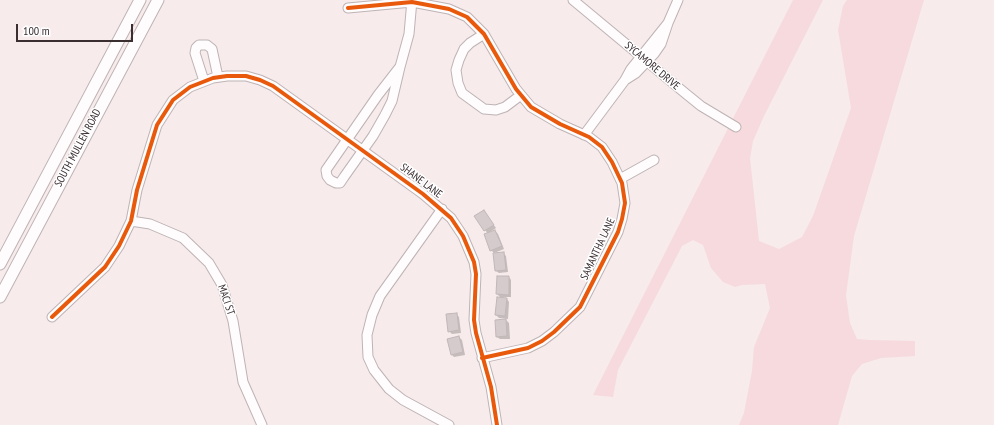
<!DOCTYPE html>
<html>
<head>
<meta charset="utf-8">
<style>
	body { margin:0 }
	#map { position:relative; width:994px; height:425px; overflow:hidden; background:#f7ebec; font-family:"PT Sans Narrow",sans-serif }
	canvas { display:block }
	.scale { position:absolute; left:16px; top:24px; width:117px; height:18px; box-sizing:border-box; border:2px solid #3a2e31; border-top:0; padding-left:5px; font-size:12px; line-height:14px; white-space:nowrap; color:#3a2e31; -webkit-text-stroke:3px #fff; paint-order:stroke }
</style>
</head>
<body>
<div id="map">
<canvas width="994" height="425"></canvas>
<div class="scale">100 m</div>
</div>
<script>
const ctx = document.querySelector('canvas').getContext('2d');
ctx.lineJoin = 'round';
function fill(path, color) { ctx.fillStyle = color; ctx.fill(path, 'evenodd'); }
const poly = rows => new Path2D(rows.map(r => 'M' + r).join(''));
function trace(path, color, width, dash) { ctx.strokeStyle = color; ctx.lineWidth = width; ctx.lineCap = dash ? 'butt' : 'round'; ctx.setLineDash(dash || []); ctx.stroke(path); }
function label(font, color, halo, rows, align = 'center') {
  ctx.font = font + ' "PT Sans Narrow",sans-serif'; ctx.lineWidth = 3; ctx.setLineDash([]); ctx.textBaseline = 'middle'; ctx.strokeStyle = halo; ctx.fillStyle = color; for (const [text, x, y, turn = 0] of rows) {
    ctx.save(); ctx.translate(x, y); ctx.rotate((+turn || 0) * Math.PI / 180); ctx.textAlign = isNaN(turn) ? turn : align; if (halo) ctx.strokeText(text, 0, 0); ctx.fillText(text, 0, 0); ctx.restore();
  }
}
fill(poly([
	[793,0,823,0,764,116,753,141,750,158,759,241,779,249,802,237,813,216,851,108,838,30,843,6,847,0,924,0,854,236,846,295,850,323,857,339,870,340,915,341,915,356,881,358,862,364,852,376,838,425,739,425,744,413,752,371,754,347,770,308,765,284,742,285,735,287,723,282,711,268,703,245,693,240,682,246,618,370,613,397,593,395]
]), '#f6dade');
fill(poly([
	[486,214,496,228,490,232,495,231,498,234,504,249,494,253,491,250,488,234,475,216],
	[503,253,506,256,508,272,499,273,496,271],
	[509,277,511,280,511,297,500,297,497,294],
	[507,299,509,302,508,319,499,318,496,315],
	[456,314,459,317,461,333,452,334,449,331],
	[506,320,509,323,510,339,500,339,497,337],
	[459,337,462,340,465,355,454,357,452,355]
]), '#0003');
const building = poly([
	[484,210,494,225,484,231,474,216,484,210],
	[495,230,502,246,490,251,484,234,495,230],
	[504,252,506,270,495,271,493,253,504,252],
	[497,276,509,276,509,295,496,294,497,276],
	[497,297,507,298,505,316,495,315,497,297],
	[457,313,459,330,448,332,446,314,457,313],
	[506,319,507,336,496,337,495,320,506,319],
	[459,336,463,352,451,355,447,339,459,336]
]);
fill(building, '#d6cbcc');
trace(building, '#c2b7b8', 1);
const minor = poly([
	[573,0,685,93,701,106,736,127],
	[348,8,412,2,449,9,467,17,484,34,516,89,531,107,560,124,589,137,602,147,612,162,622,183,625,203,622,219,618,232,580,307,554,332,542,341,528,348,482,358],
	[668,23,661,44,654,54,636,73,625,80,631,69,668,23],
	[668,23,678,0],
	[484,34,470,43,464,49,459,60,456,70,458,83,462,93,484,109,496,110,505,107,521,95],
	[400,67,392,101,385,115,373,136,344,177,340,183,336,183,330,180,327,176,326,170,378,95,399,68,400,67,409,34,412,0],
	[204,81,195,53,196,48,199,45,207,45,212,49,218,77],
	[584,135,625,80],
	[620,179,654,160],
	[442,209,380,296,372,315,367,335,368,357,374,370,389,389,403,400,449,425],
	[131,221,150,224,183,238,209,263,222,285,233,321,243,382,262,425],
	[52,317,105,267,119,246,131,221,137,190,157,125,173,100,190,87,213,78,227,76,246,76,260,80,273,86,423,194,451,218,463,236,474,262,476,274,474,320,476,333,491,387,497,425]
]);
const tertiary = poly([
	[0,264,140,0],
	[0,297,158,0]
]);
trace(minor, '#beb3b5', 11);
trace(tertiary, '#beb3b5', 13);
trace(minor, '#fefcfc', 9);
trace(tertiary, '#fefcfc', 11);
trace(poly([
	[348,8,412,2,449,9,467,17,484,34,516,89,531,107,560,124,589,137,602,147,612,162,622,183,625,203,622,219,618,232,580,307,554,332,542,341,528,348,482,358],
	[52,317,105,267,119,246,131,221,137,190,157,125,173,100,190,87,213,78,227,76,246,76,260,80,273,86,423,194,451,218,463,236,474,262,476,274,474,320,476,333,491,387,497,425]
]), '#e8590c', 4);
label('11px', '#3a2e31', '#fff', [
	["SYCAMORE DRIVE",652,66,40],
	["SOUTH MULLEN ROAD",78,148,-62],
	["SHANE LANE",421,181,37],
	["SAMANTHA LANE",598,249,-65],
	["MACI ST",226,300,71]
]);
</script>
</body>
</html>
